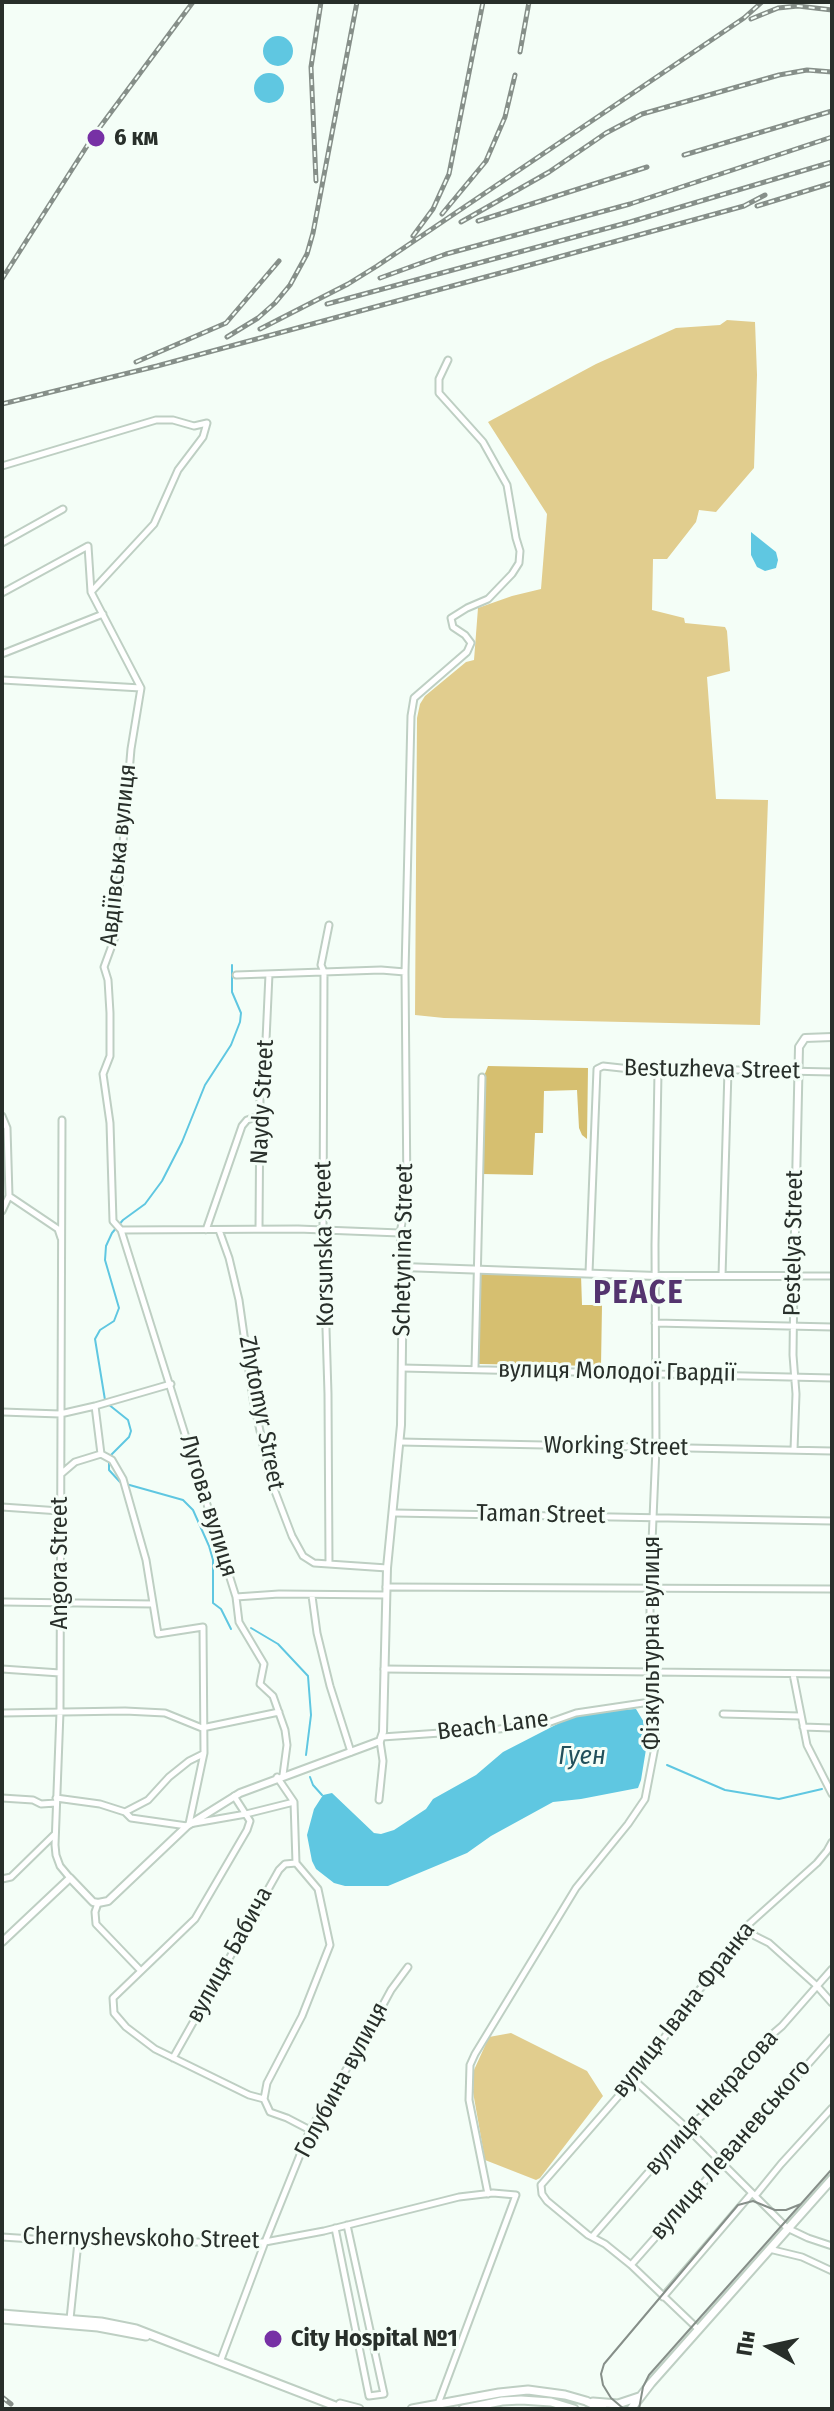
<!DOCTYPE html>
<html>
<head>
<meta charset="utf-8">
<style>
	body { margin:0 }
	#map { position:relative; width:834px; height:2411px; overflow:hidden; background:#f4fef7; font-family:"Fira Sans Condensed",sans-serif }
	canvas { display:block }
	.frame { position:absolute; inset:0; border:4px solid #282f2a; pointer-events:none }
	.north { position:absolute; left:730px; top:2307px; width:80px; height:80px; -webkit-text-stroke:6px #f4fef7; paint-order:stroke; rotate:279deg; font-size:22px; font-weight:700; line-height:32px; text-align:center; color:#282f2a }
	.north::after { content:''; display:block; margin:auto; width:28px; height:36px; background:#282f2a; clip-path:polygon(50% 0,100% 100%,50% 72%,0 100%) }
</style>
</head>
<body>
<div id="map">
<canvas width="834" height="2411"></canvas>
<div class="frame"></div>
<div class="north">Пн</div>
</div>
<script>
const ctx = document.querySelector('canvas').getContext('2d');
ctx.lineJoin = 'round';
function fill(path, color) { ctx.fillStyle = color; ctx.fill(path, 'evenodd'); }
const poly = rows => new Path2D(rows.map(r => 'M' + r).join(''));
function trace(path, color, width, dash) { ctx.strokeStyle = color; ctx.lineWidth = width; ctx.lineCap = dash ? 'butt' : 'round'; ctx.setLineDash(dash || []); ctx.stroke(path); }
function label(font, color, halo, rows, align = 'center') {
  ctx.font = font + ' "Fira Sans Condensed",sans-serif'; ctx.lineWidth = 6; ctx.setLineDash([]); ctx.textBaseline = 'middle'; ctx.strokeStyle = halo; ctx.fillStyle = color; for (const [text, x, y, turn = 0] of rows) {
    ctx.save(); ctx.translate(x, y); ctx.rotate((+turn || 0) * Math.PI / 180); ctx.textAlign = isNaN(turn) ? turn : align; if (halo) ctx.strokeText(text, 0, 0); ctx.fillText(text, 0, 0); ctx.restore();
  }
}
fill(poly([
	[727,320,755,322,757,375,754,468,716,512,699,510,696,522,667,559,653,559,652,610,684,618,685,623,725,627,727,631,730,671,707,677,716,799,768,800,760,1025,444,1018,415,1015,417,718,420,704,425,696,466,662,474,660,478,608,512,596,541,589,547,514,488,422,596,364,676,328,720,325],
	[511,2033,587,2071,603,2096,540,2178,536,2180,485,2160,473,2092,474,2070,489,2037]
]), '#e1cd8e');
fill(poly([
	[488,1066,588,1068,587,1139,582,1135,579,1128,577,1090,544,1091,543,1133,535,1133,533,1175,482,1174,484,1076],
	[479,1272,581,1275,582,1305,602,1305,601,1366,479,1364]
]), '#d6bf70');
fill(poly([
	'263 51a15 15 0 1 1 30 0a15 15 0 1 1-30 0Z',
	'254 88a15 15 0 1 1 30 0a15 15 0 1 1-30 0Z',
	[751,532,776,552,778,560,776,568,765,571,757,567,751,555],
	[636,1709,645,1724,648,1737,641,1780,638,1788,581,1799,553,1802,491,1836,467,1853,388,1886,345,1886,334,1883,316,1869,312,1861,307,1835,314,1809,323,1795,332,1793,374,1833,381,1834,394,1830,426,1809,433,1799,476,1775,503,1752,569,1718,605,1711]
]), '#5fc7e1');
trace(poly([
	[105,1400,95,1339,100,1330,114,1321,119,1308,105,1260,106,1246,112,1233,123,1220,145,1204,162,1181,182,1142,205,1085,231,1045,240,1022,241,1013,232,992,232,965],
	[108,1404,128,1420,131,1431,129,1437,111,1455],
	[109,1461,109,1470,120,1482],
	[126,1484,183,1500,193,1510,209,1546,213,1560,213,1603,221,1609,231,1629],
	[251,1628,278,1644,308,1676,311,1715,306,1755],
	[667,1765,725,1790,779,1799,822,1789],
	[310,1777,313,1785,322,1795]
]), '#5fc7e1', 2);
const minor = poly([
	[2,466,156,420,173,420,194,426,207,423,203,437,178,470,154,524,92,591],
	[2,543,63,509],
	[2,593,88,546,91,592,141,688,131,749,115,937,104,967,108,980,110,1013,110,1056,103,1074,110,1123,113,1221,121,1230,298,1229,400,1233],
	[2,654,103,614],
	[2,680,141,688],
	[236,975,381,970,405,972],
	[2,1116,7,1128,9,1196,58,1229,61,1238],
	[62,1120,60,1712,55,1845,56,1855,60,1866,70,1878],
	[2,1211,9,1196],
	[259,1229,260,1094,266,1040,269,974],
	[121,1230,236,1597,239,1622,264,1664,260,1684,273,1696,285,1730,287,1745,283,1775],
	[206,1230,242,1126,247,1120,259,1116],
	[219,1230,229,1258,239,1300,253,1399,271,1481,292,1536,303,1556,314,1563,387,1568],
	[403,1267,400,1233,407,1197,405,972,411,716,414,698,467,652,471,643,465,635,453,627,451,618,467,608,488,599,512,574,519,563,520,551,516,538,507,485,483,442,439,393,439,379,448,360],
	[589,1273,597,1069,603,1066,658,1072,691,1069,832,1072],
	[722,1276,728,1070],
	[655,1323,832,1327],
	[402,1368,832,1378],
	[475,1368,482,1077],
	[95,1406,101,1454],
	[2,1412,60,1414,95,1406,171,1384],
	[400,1442,832,1451],
	[794,1450,796,1394,793,1355,794,1276,832,1276],
	[61,1474,75,1462,101,1454,112,1460,123,1479,146,1560,158,1634,203,1627,204,1753,189,1824,246,1814,294,1802],
	[2,1507,60,1511],
	[394,1513,832,1521],
	[329,1564,328,1394,323,1230,324,972,321,965,329,925],
	[386,1587,832,1589],
	[312,1596,317,1633,330,1686,351,1752],
	[236,1597,279,1594,386,1595],
	[2,1602,153,1604],
	[2,1669,60,1673],
	[384,1669,832,1674],
	[793,1674,807,1745,832,1794],
	[2,1713,125,1711,165,1713,202,1728],
	[723,1714,800,1716],
	[803,1727,832,1728],
	[202,1728,279,1712],
	[382,1737,499,1729,545,1724,576,1713,650,1702],
	[277,1777,294,1802,296,1863],
	[234,1796,250,1821,247,1830,195,1919,113,1998,114,2013,126,2027,155,2049,249,2095,264,2099],
	[2,1798,33,1800,41,1804,56,1803],
	[56,1798,100,1804,125,1812,148,1800,169,1777,189,1761,203,1754],
	[379,1800,383,1761,380,1741],
	[125,1812,131,1818,187,1826],
	[2,1879,11,1877,55,1834],
	[98,1903,95,1912,96,1924,141,1971],
	[748,1927,755,1936,769,1943,817,1986,832,2003],
	[173,2058,279,1870,285,1864,296,1863],
	[632,2078,687,2128,787,2228,808,2238,832,2246],
	[264,2099,267,2083,302,2016,330,1945,318,1889,296,1863],
	[264,2099,270,2112,287,2118,310,2130],
	[488,2194,469,2100,470,2065,475,2054,576,1888,628,1824,645,1799,655,1747,655,1731,650,1706,650,1589,656,1448,655,1245,658,1072],
	[755,2196,781,2164,832,2108],
	[335,2228,369,2396,384,2394,347,2225],
	[2,2237,78,2242,265,2242,324,2231,459,2197,493,2193,516,2195,438,2404],
	[592,2237,687,2128,703,2115,761,2044,782,2026,832,1969],
	[769,2249,802,2257,832,2271],
	[631,2265,832,2037],
	[663,2297,752,2193],
	[70,2319,78,2242],
	[699,2330,631,2265,605,2244,588,2235,547,2201,542,2194,541,2185,643,2068,689,2002,722,1963,748,1925,817,1863,827,1851,832,1842],
	[220,2362,265,2242,310,2130,365,2038,391,1990,408,1967]
]);
const tertiary = poly([
	[2,1942,70,1878,93,1902,98,1903,108,1901,187,1826,240,1793,380,1741,383,1732,387,1568,401,1425,403,1267,656,1276,794,1276,799,1047,805,1038,832,1037]
]);
const secondary = poly([
	[2,2314,101,2322,136,2329,343,2409],
	[2,2319,98,2327,146,2336],
	[593,2402,618,2404,639,2397],
	[340,2404,359,2409],
	[412,2409,499,2393,528,2390,565,2395,586,2401,603,2409],
	[463,2409,502,2401,521,2400,551,2402,574,2409],
	[631,2409,651,2383,832,2179]
]);
trace(minor, '#becfc3', 9);
trace(tertiary, '#becfc3', 10);
trace(secondary, '#becfc3', 11);
trace(minor, '#fff', 5);
trace(tertiary, '#fff', 6);
trace(secondary, '#fff', 7);
trace(poly([
	[624,2409,611,2398,603,2385,601,2374,604,2364,738,2205,753,2201,775,2210,786,2210,801,2204],
	[639,2409,643,2387,649,2375,832,2169]
]), '#868f89', 2);
const rail = poly([
	[751,19,778,8,798,6,832,10],
	[520,52,529,2],
	[684,155,832,111],
	[316,181,311,67,321,2],
	[757,206,832,183],
	[442,214,486,161,505,117,515,75],
	[478,221,647,167],
	[461,222,549,172,606,133,642,114,779,75,807,70,832,72],
	[413,236,433,209,449,174,483,2],
	[380,278,446,254,630,204,832,137],
	[2,279,94,135,193,2],
	[327,304,630,222,832,162],
	[260,329,348,284,377,266,744,18,762,2],
	[227,337,258,318,275,303,290,285,307,254,313,233,357,2],
	[136,362,226,323,279,261],
	[2,404,157,366,515,269,744,206,765,195],
	[2,2397,11,2404]
]);
trace(rail, '#868f89', 5);
trace(rail, '#f4fef7', 2, [6]);
for (const [x, y, r, color] of [
	[96,138,10,"#7731a5"],
	[273,2339,10,"#7731a5"]
]) { const dot = new Path2D(); dot.arc(x, y, r, 0, 2 * Math.PI); ctx.fillStyle = color; ctx.fill(dot); trace(dot, '#f4fef7', 3); }
label('bold 24px', '#282f2a', '#f4fef7', [
	["6 км",114,138],
	["City Hospital №1",291,2339]
], 'left');
label('24px', '#282f2a', '#f4fef7', [
	["Авдіївська вулиця",119,855,-84],
	["Bestuzheva Street",712,1070,1],
	["Naydy Street",263,1102,-87],
	["Pestelya Street",794,1243,-89],
	["Korsunska Street",325,1244,-91],
	["Schetynina Street",404,1250,-89],
	["вулиця Молодої Гвардії",617,1372,1],
	["Zhytomyr Street",261,1413,79],
	["Working Street",616,1447,1],
	["Лугова вулиця",208,1506,73],
	["Taman Street",541,1515,1],
	["Angora Street",60,1563,-90],
	["Фізкультурна вулиця",652,1643,-90],
	["Beach Lane",493,1726,-7],
	["вулиця Бабича",230,1955,-61],
	["вулиця Івана Франка",684,2010,-52],
	["Голубина вулиця",342,2080,-62],
	["вулиця Некрасова",712,2103,-48],
	["вулиця Леваневського",731,2150,-49],
	["Chernyshevskoho Street",141,2239,1]
]);
label('italic 26px', '#22505b', '#f4fef7', [
	["Гуен",582,1757]
]);
ctx.letterSpacing = '2px';
label('bold 32px', '#54346e', '#f4fef7', [
	["PEACE",639,1294]
]);
ctx.letterSpacing = '0px';
</script>
</body>
</html>
